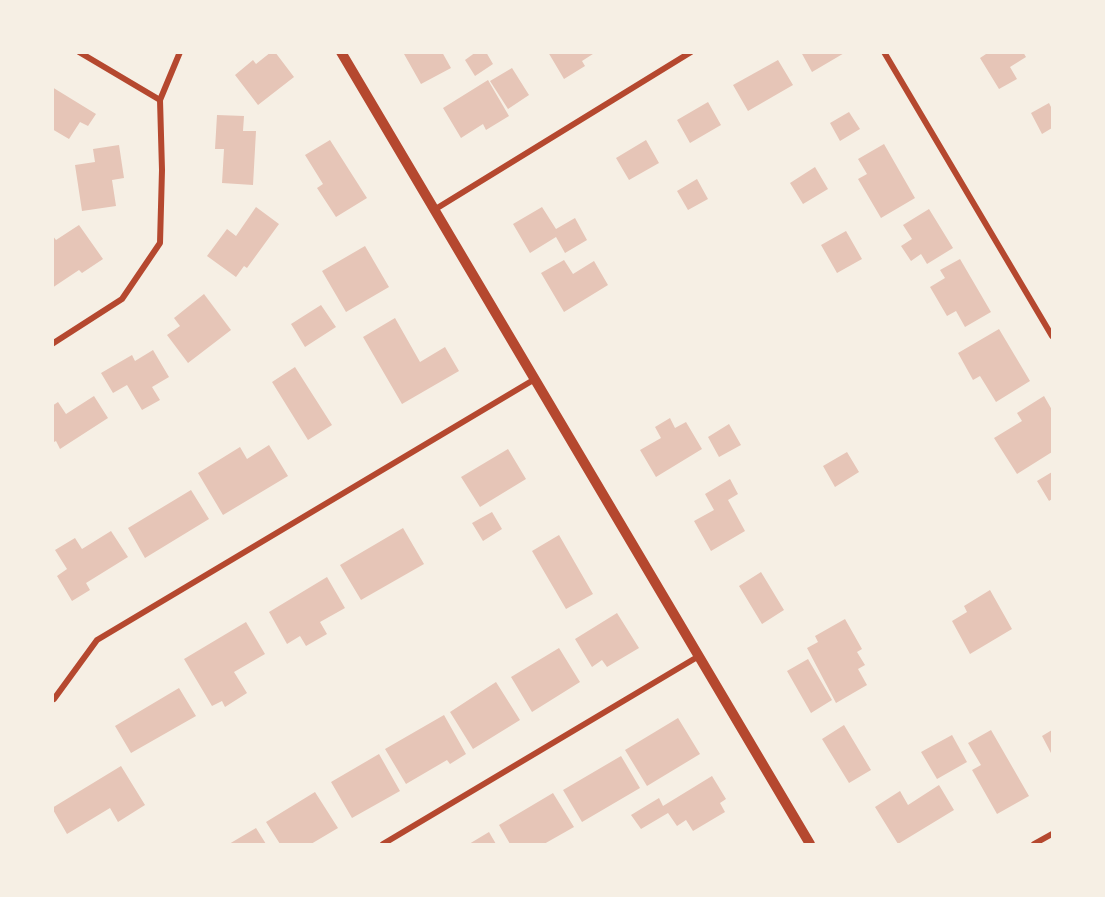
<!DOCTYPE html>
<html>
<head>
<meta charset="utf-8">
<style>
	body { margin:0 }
	#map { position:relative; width:1105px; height:897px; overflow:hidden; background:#f6efe4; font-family:Helvetica,sans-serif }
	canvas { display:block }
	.frame { position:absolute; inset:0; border:54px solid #f6efe4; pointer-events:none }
</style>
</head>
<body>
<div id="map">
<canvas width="1105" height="897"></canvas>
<div class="frame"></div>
</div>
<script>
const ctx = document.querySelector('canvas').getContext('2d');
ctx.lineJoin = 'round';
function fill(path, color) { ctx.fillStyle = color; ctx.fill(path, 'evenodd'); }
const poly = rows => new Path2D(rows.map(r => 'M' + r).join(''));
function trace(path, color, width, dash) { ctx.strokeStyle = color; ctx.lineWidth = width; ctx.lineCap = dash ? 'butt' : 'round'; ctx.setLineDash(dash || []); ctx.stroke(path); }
fill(poly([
	[271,52,275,52,294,77,258,105,235,75,253,60,256,64],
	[406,52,442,52,451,68,421,84,404,54],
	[476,52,486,52,493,64,475,76,465,60],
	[548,52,596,52,582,61,585,66,564,79],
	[801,52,846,52,812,72],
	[989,52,1023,52,1026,57,1010,67,1017,79,999,89,980,58],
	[778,60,793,85,748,111,733,85],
	[512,68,529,95,508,109,490,81],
	[488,80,509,116,486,130,483,124,461,138,443,108],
	[52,87,96,114,88,126,80,122,69,139,52,129],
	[708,102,721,125,690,143,677,120],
	[1049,103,1052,109,1052,128,1042,134,1031,113],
	[849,112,860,129,840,141,830,123],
	[217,115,244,116,243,131,256,131,253,185,222,183,224,149,215,149],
	[330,140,367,198,336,217,317,188,323,184,305,155],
	[646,140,659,163,629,180,616,158],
	[884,144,915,198,881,218,858,179,867,174,858,159],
	[119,145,124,178,112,180,116,206,82,211,75,165,95,162,93,149],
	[815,167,828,189,803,204,790,183],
	[697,179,708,199,688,210,677,191],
	[256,207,279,224,247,268,244,266,236,277,207,256,227,229,236,236],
	[542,207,556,229,575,218,587,240,565,253,556,237,530,253,513,224],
	[929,209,953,248,927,264,921,254,911,261,901,246,912,239,903,225],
	[79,225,103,259,82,273,79,270,52,288,52,235,56,240],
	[846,231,862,259,837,273,821,245],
	[365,246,389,287,346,312,322,271],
	[960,259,991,312,965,327,956,311,947,316,930,287,945,278,940,270],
	[564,260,573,274,594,261,608,285,564,312,541,273],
	[204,294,231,330,188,363,167,335,180,326,174,318],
	[321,305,336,327,305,347,291,324],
	[395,318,420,362,445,347,459,371,402,404,363,337],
	[999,329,1030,381,996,402,980,376,973,380,958,353],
	[153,350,169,377,152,387,160,400,142,410,127,385,113,393,101,373,132,355,135,361],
	[295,367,332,425,308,440,272,382],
	[94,396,108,418,60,449,56,441,52,443,52,406,58,402,66,414],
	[1044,396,1052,410,1052,452,1017,474,994,438,1022,421,1017,413],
	[670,418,675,428,686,422,702,449,656,477,640,450,661,438,655,427],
	[729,424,741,445,719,457,708,437],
	[269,445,288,476,223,515,198,473,240,447,247,459],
	[508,449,526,479,480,507,461,477],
	[847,452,859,472,835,487,823,466],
	[1052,472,1052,499,1049,501,1037,481],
	[730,479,738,494,728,500,745,531,711,551,694,521,714,510,705,494],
	[191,490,209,519,145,558,128,528],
	[492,512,502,529,483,541,472,523],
	[403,528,424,564,361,600,340,565],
	[111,531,128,557,86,583,90,590,72,601,57,576,67,569,55,550,75,538,82,549],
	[559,535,593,594,566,609,532,551],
	[761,572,784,610,762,624,739,586],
	[327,577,345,608,320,622,327,634,306,646,300,636,287,644,269,612],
	[990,590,1012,629,970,654,952,621,967,612,964,606],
	[617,613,639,648,607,667,602,660,592,667,575,639],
	[845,619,862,649,857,652,865,665,858,669,867,685,836,703,807,648,818,642,815,636],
	[246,622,265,654,234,672,247,693,225,707,222,701,212,706,184,659],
	[559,648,580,682,532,712,511,677],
	[808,659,832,700,811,713,787,671],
	[496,682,520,720,473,749,450,712],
	[179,688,196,716,131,753,115,726],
	[444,715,466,754,450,764,447,760,406,784,385,749],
	[678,718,700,754,647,786,625,750],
	[844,725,871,770,849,783,822,739],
	[991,730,1029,796,997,814,972,770,981,765,968,743],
	[1052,730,1052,755,1042,736],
	[952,735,967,762,937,779,921,752],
	[379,754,400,791,352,818,331,782],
	[621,756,640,788,582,822,563,790],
	[121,766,145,805,118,822,110,808,67,834,52,808],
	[712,776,726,799,720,803,725,812,693,831,686,820,677,826,668,813,641,829,631,815,659,798,663,806],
	[939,785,954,810,898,844,875,807,900,791,908,805],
	[315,792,338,828,311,844,280,844,266,822],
	[553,793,574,827,544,844,510,844,499,825],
	[256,828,266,844,229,844],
	[489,832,496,844,469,844]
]), '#e6c5b7');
trace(poly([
	[79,52,160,100],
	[884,52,1052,336],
	[434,210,691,52],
	[52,344,122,299,160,243,162,170,160,100,180,52],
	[54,699,97,640,535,379],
	[383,844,699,656],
	[1034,844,1052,834]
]), '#b5482f', 6);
trace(poly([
	[341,52,810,844]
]), '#b5482f', 10);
</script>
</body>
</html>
